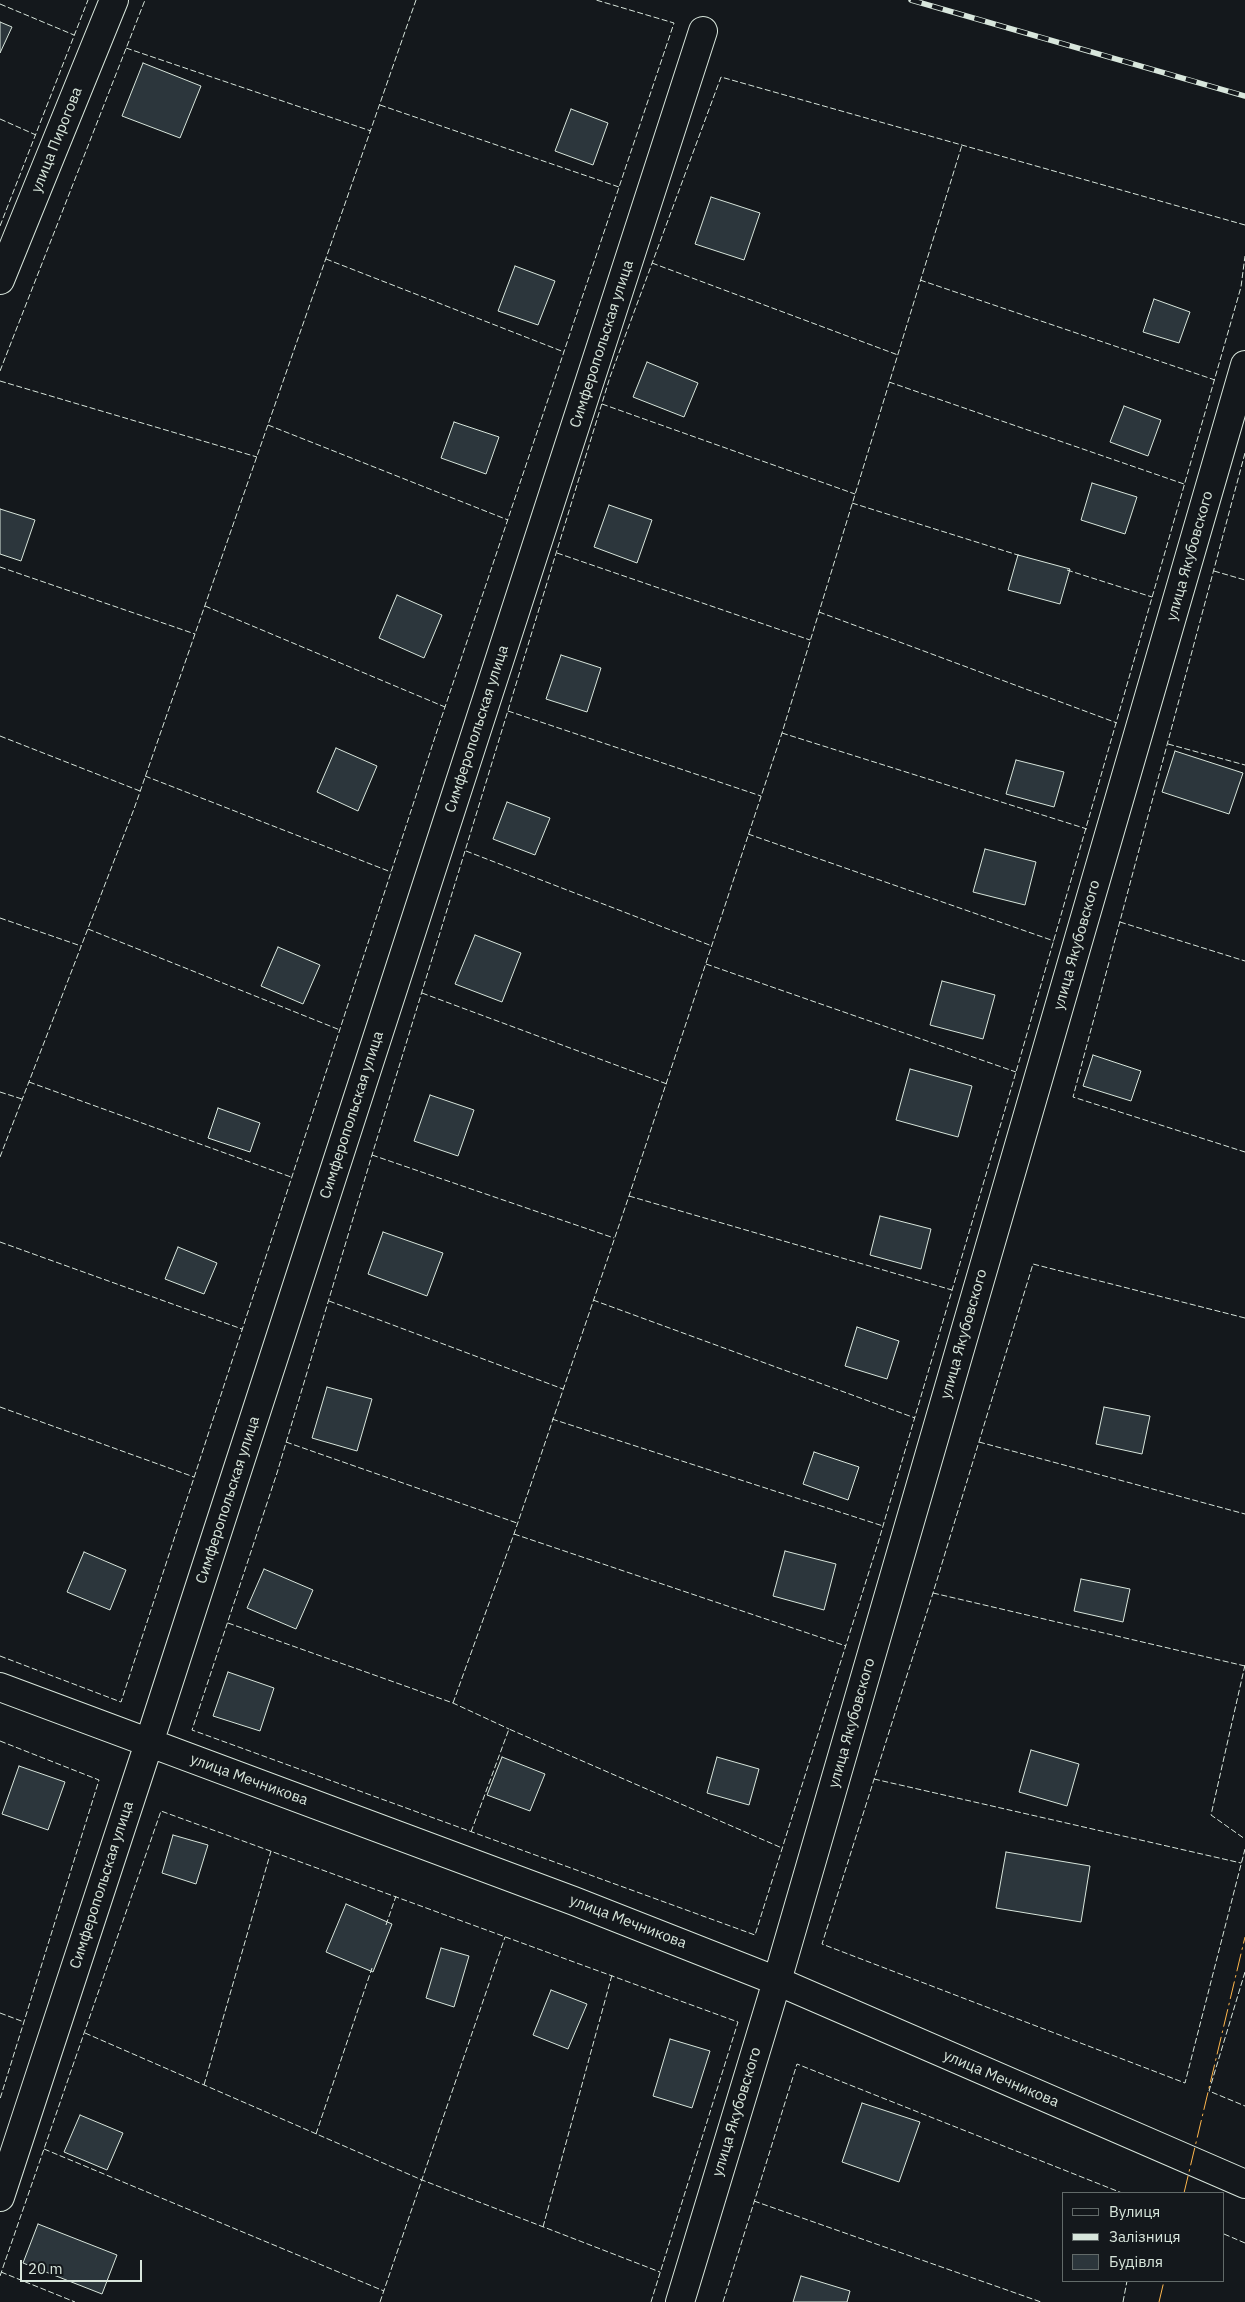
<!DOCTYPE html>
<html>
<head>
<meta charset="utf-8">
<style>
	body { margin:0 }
	#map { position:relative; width:1245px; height:2302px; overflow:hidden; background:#14181c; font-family:"IBM Plex Sans",sans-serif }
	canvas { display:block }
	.legend { position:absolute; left:1062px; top:2192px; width:162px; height:90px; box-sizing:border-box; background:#14181c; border:1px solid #626a69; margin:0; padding:6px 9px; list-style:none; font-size:15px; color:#d8e6dc }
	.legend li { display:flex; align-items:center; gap:10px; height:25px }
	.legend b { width:25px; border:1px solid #626a69 }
	.scale { position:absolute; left:20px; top:2260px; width:122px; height:22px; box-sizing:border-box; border:2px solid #d8e6dc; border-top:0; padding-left:6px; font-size:15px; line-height:18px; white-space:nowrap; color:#d8e6dc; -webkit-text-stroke:4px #14181c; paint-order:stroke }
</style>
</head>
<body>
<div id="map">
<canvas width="1245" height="2302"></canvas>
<ul class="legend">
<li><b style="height:6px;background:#14181c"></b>Вулиця</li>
<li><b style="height:6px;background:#d8e6dc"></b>Залізниця</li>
<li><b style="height:14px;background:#2c363c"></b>Будівля</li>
</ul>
<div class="scale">20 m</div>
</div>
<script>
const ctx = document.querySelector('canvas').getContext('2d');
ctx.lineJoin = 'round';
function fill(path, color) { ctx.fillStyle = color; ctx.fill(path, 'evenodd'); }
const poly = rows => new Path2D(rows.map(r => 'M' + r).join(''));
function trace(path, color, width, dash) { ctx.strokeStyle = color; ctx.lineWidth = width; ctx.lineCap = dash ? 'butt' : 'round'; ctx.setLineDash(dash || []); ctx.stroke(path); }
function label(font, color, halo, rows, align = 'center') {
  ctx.font = font + ' "IBM Plex Sans",sans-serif'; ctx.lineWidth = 4; ctx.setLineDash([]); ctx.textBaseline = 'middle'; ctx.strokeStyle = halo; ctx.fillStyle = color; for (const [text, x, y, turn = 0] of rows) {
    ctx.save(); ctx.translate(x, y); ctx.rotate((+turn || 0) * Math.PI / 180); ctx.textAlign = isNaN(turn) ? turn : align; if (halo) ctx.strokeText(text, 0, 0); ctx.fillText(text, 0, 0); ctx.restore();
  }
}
const building = poly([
	[0,22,12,27,0,53,0,22],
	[143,63,201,86,180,138,122,116,143,63],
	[571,109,608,123,593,165,555,151,571,109],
	[711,197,760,213,744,260,695,244,711,197],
	[515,266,555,281,538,325,498,311,515,266],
	[1154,299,1190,312,1179,343,1143,332,1154,299],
	[647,362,698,383,684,417,633,397,647,362],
	[1124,406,1161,420,1148,456,1110,442,1124,406],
	[454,422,499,437,486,474,441,458,454,422],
	[1092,483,1137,497,1125,534,1081,520,1092,483],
	[609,505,652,520,637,563,594,547,609,505],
	[0,509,35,520,21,561,0,554,0,509],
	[1018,555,1070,569,1060,604,1008,590,1018,555],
	[397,595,442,615,424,658,379,638,397,595],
	[561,655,601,668,587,712,546,699,561,655],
	[336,748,377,766,358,811,317,792,336,748],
	[1175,751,1243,773,1229,814,1162,792,1175,751],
	[1016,760,1064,772,1054,807,1006,794,1016,760],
	[507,802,550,818,535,855,493,839,507,802],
	[985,849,1036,862,1025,905,973,892,985,849],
	[475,935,521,953,502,1002,455,984,475,935],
	[278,947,320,965,303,1004,261,986,278,947],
	[942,981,995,995,983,1039,930,1025,942,981],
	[1093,1055,1141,1071,1131,1101,1083,1086,1093,1055],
	[910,1069,972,1086,958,1137,896,1120,910,1069],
	[430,1095,474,1110,458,1156,414,1141,430,1095],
	[218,1108,260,1123,250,1152,208,1138,218,1108],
	[880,1216,931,1229,921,1269,870,1255,880,1216],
	[383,1232,443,1253,427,1296,368,1274,383,1232],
	[178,1247,217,1263,204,1294,165,1279,178,1247],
	[857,1327,899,1341,887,1379,845,1366,857,1327],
	[327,1387,372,1399,357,1451,312,1438,327,1387],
	[1104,1407,1150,1416,1142,1454,1096,1444,1104,1407],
	[814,1452,859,1467,848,1500,803,1484,814,1452],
	[785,1551,836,1564,824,1610,773,1596,785,1551],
	[84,1552,126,1570,110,1610,67,1592,84,1552],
	[264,1569,313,1590,296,1629,247,1608,264,1569],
	[1081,1579,1130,1589,1123,1622,1074,1611,1081,1579],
	[228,1672,274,1688,260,1731,213,1716,228,1672],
	[1031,1750,1079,1764,1067,1806,1019,1792,1031,1750],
	[502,1757,545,1774,530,1811,487,1795,502,1757],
	[717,1757,759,1769,749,1805,707,1793,717,1757],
	[19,1766,65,1782,48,1830,2,1814,19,1766],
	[173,1835,208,1845,196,1884,162,1873,173,1835],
	[1006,1852,1090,1866,1081,1922,996,1908,1006,1852],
	[346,1904,392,1924,373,1972,326,1952,346,1904],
	[441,1948,469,1956,454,2007,426,1998,441,1948],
	[551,1990,587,2004,568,2049,533,2035,551,1990],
	[670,2039,710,2051,692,2108,653,2096,670,2039],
	[862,2103,920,2122,899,2182,842,2162,862,2103],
	[80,2115,123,2133,107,2170,64,2152,80,2115],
	[38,2224,117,2255,102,2294,23,2263,38,2224],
	[801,2276,850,2291,847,2302,793,2302,801,2276]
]);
fill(building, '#2c363c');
trace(building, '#d8e6dc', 1);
const minor = poly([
	[0,280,114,0],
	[0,1687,574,1901,777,1981,1245,2184],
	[0,2197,149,1743,703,31],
	[680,2302,777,1981,1245,365]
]);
trace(minor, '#d8e6dc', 30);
trace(minor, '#14181c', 28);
const rail = poly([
	[911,0,1245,96]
]);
trace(rail, '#d8e6dc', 5.5);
trace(rail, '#14181c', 4, [11]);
trace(poly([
	[0,4,74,35],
	[126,48,371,131],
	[380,105,619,187],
	[0,119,36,135],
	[1245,225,721,77,610,377,372,1155,277,1473,192,1730,755,1935,878,1543,1016,1072,1241,287,1245,256],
	[0,226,88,0],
	[326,259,564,352],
	[652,263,898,355],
	[920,280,1215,380],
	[0,371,145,0],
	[0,381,257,457],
	[889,382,1184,484],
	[602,404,855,494],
	[268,425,508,520],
	[1245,453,1073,1097,1245,1152],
	[852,503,1021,556],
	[557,553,810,640],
	[0,567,195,634],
	[1067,570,1152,597],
	[1214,571,1245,580],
	[205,606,445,707],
	[819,612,1117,723],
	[508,711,761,796],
	[782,733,1087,829],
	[0,736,140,791],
	[1168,744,1245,765],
	[145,776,391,872],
	[748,834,1054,941],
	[466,851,712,946],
	[0,918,81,946],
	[1120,922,1245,961],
	[88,929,340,1030],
	[706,964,1016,1072],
	[422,993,667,1084],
	[29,1082,291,1177],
	[0,1092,22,1099],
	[372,1155,614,1238],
	[0,1157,134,809,416,0],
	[629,1196,952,1290],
	[0,1242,242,1329],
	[593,1300,915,1418],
	[329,1301,563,1389],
	[1245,1318,1033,1264,933,1593,822,1944,1185,2083,1245,1849],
	[0,1407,194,1477],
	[552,1419,883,1526],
	[286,1442,517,1523],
	[979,1442,1245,1514],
	[514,1534,846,1646],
	[933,1593,1245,1666],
	[228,1623,453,1703,509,1729],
	[0,1656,121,1702,436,734,674,23,596,0],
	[1245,1665,1211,1815,1245,1839],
	[453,1703,514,1534,629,1196,782,733,962,145],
	[0,1741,99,1780,0,2099],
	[874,1779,1241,1863],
	[471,1832,509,1729,782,1848],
	[386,1925,396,1896],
	[1245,1972,1209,2091,1245,2106],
	[0,2013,24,2022],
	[85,2033,422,2180,660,2272],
	[204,2085,271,1851],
	[316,2134,372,1968],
	[44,2149,384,2291],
	[754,2201,1041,2302],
	[543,2227,612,1975],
	[1224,2234,1245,2243],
	[1,2272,75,2302],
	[0,2276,161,1811,738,2022,651,2302],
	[380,2302,505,1937],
	[723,2302,797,2064,1122,2193],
	[1123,2302,1127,2281]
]), '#d8e6dc', 1, [6, 2.5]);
trace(poly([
	[1184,2193,1245,1937],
	[1159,2302,1164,2281]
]), '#ffb74d', 1, [18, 4, 2.5, 4]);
label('15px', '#d8e6dc', '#14181c', [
	["улица Пирогова",57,140,-68],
	["Симферопольская улица",602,344,-72],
	["улица Якубовского",1190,556,-74],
	["Симферопольская улица",477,729,-72],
	["улица Якубовского",1077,945,-74],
	["Симферопольская улица",352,1115,-72],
	["улица Якубовского",964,1334,-74],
	["Симферопольская улица",228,1500,-72],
	["улица Якубовского",852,1723,-74],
	["улица Мечникова",249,1780,20],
	["Симферопольская улица",102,1885,-72],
	["улица Мечникова",628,1922,21],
	["улица Мечникова",1001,2079,23],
	["улица Якубовского",737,2112,-73]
]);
</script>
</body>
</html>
